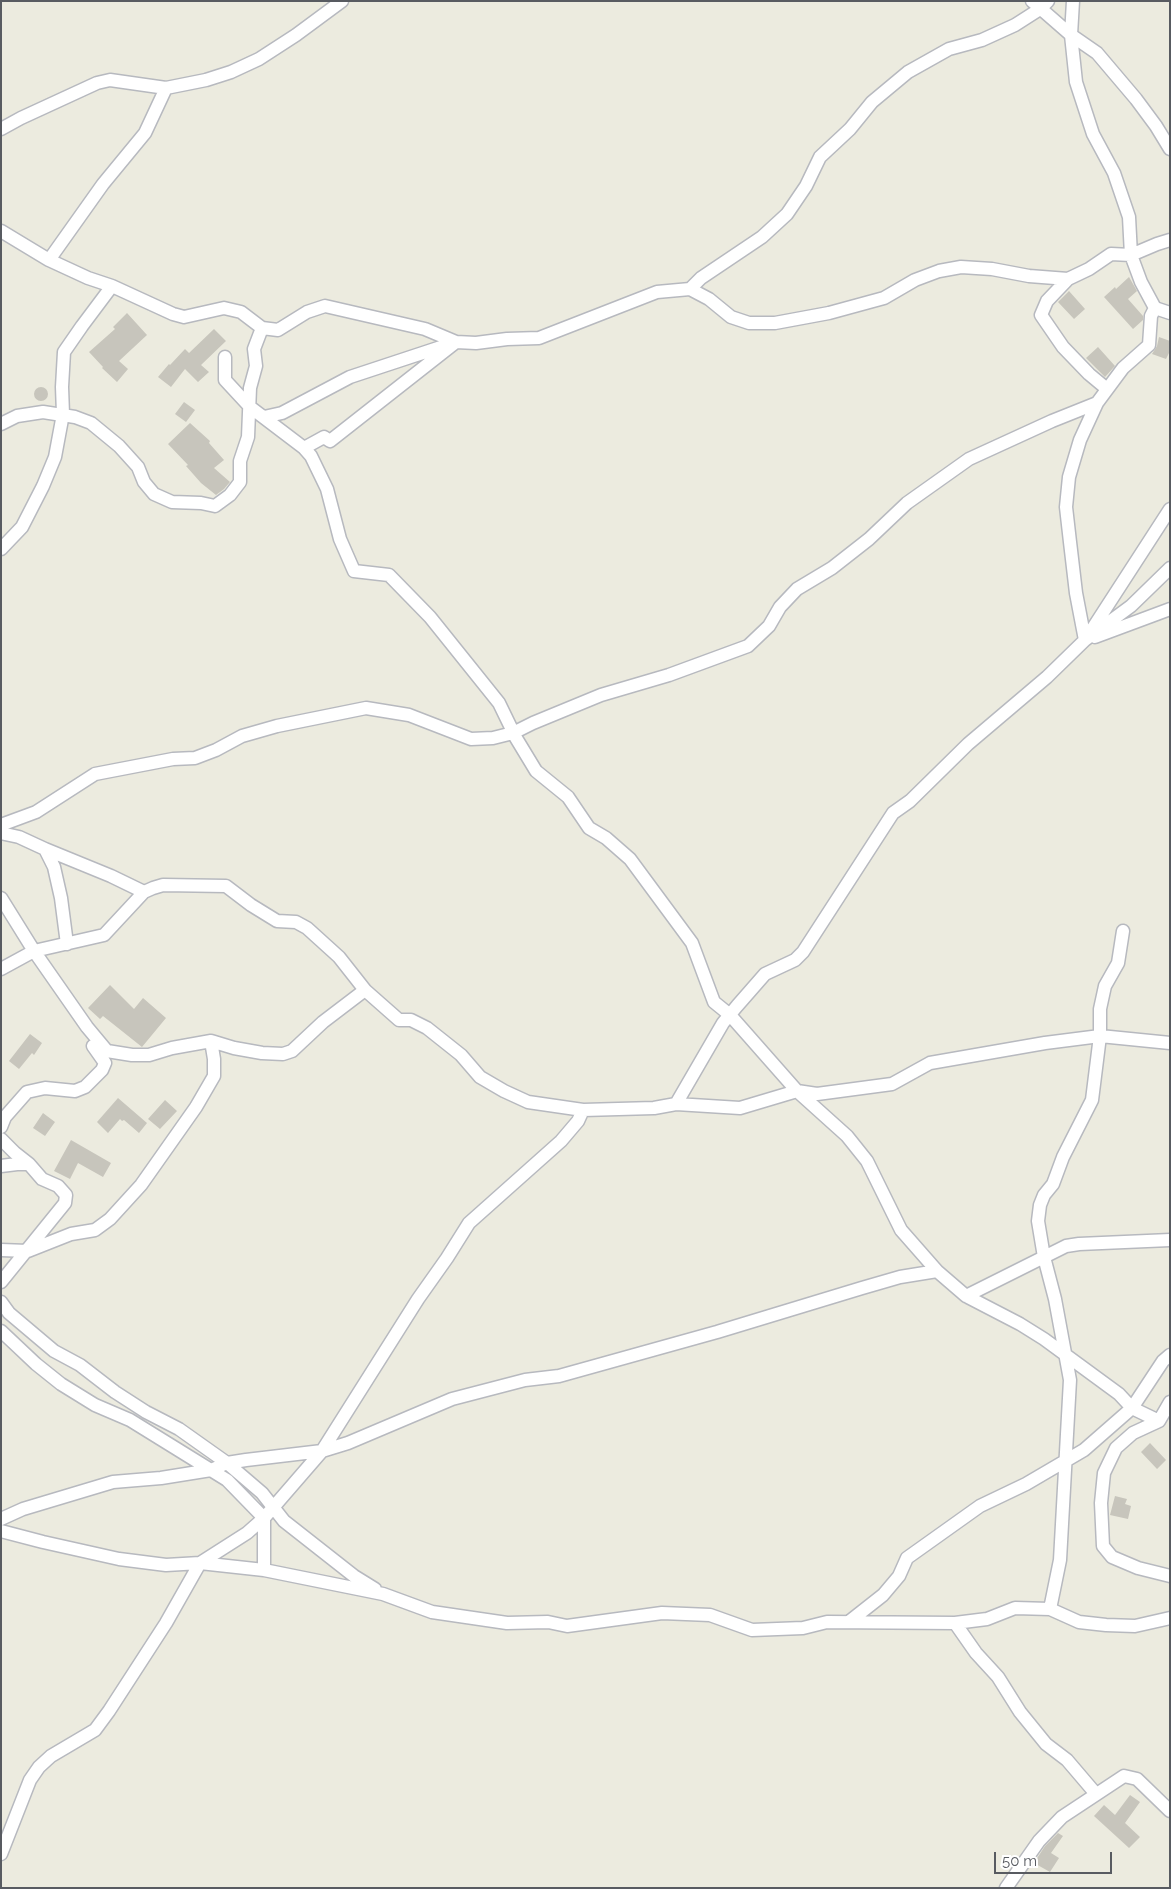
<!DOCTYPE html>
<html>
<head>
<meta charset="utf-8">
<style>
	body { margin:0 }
	#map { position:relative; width:1171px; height:1889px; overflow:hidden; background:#ecebdf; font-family:Raleway,sans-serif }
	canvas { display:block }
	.frame { position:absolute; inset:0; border:2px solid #585b61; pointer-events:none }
	.scale { position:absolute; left:994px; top:1852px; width:118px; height:22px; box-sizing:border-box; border:2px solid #585b61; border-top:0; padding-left:6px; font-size:15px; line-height:18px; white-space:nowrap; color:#585b61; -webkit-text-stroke:4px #fff; paint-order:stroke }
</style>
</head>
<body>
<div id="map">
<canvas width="1171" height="1889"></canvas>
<div class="frame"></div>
<div class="scale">50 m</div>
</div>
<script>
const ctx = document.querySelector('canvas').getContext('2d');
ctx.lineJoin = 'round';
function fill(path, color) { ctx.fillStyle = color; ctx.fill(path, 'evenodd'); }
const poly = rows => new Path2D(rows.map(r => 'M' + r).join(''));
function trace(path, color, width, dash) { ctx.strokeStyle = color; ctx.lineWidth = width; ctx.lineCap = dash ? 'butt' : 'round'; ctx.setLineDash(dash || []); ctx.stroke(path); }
fill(poly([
	[1129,277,1137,291,1128,299,1143,316,1143,320,1133,329,1104,297,1115,287,1116,289],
	[1069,291,1085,309,1074,319,1058,302],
	[127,313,147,335,119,361,128,369,117,382,102,368,103,367,89,352,115,329,113,327],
	[214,329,226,341,201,365,209,372,198,382,185,369,171,387,158,377,169,364,170,365,185,349,189,353],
	[1159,337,1170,341,1170,351,1166,359,1152,354,1157,346],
	[1098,347,1115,366,1105,377,1086,358],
	'34 394a7 7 0 1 1 14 0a7 7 0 1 1-14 0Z',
	[184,402,195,410,186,422,175,414],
	[190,423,210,441,209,443,224,460,214,468,230,482,224,489,216,495,201,483,186,466,188,465,168,444],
	[110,985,134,1009,143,998,166,1018,142,1047,103,1016,100,1019,88,1008],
	[30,1034,42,1043,34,1055,32,1053,19,1069,9,1061],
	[118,1098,147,1123,139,1133,124,1120,122,1121,120,1119,108,1133,97,1122],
	[165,1100,177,1111,160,1129,148,1119],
	[43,1113,55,1122,45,1136,33,1128],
	[71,1140,111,1163,103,1177,78,1163,70,1179,54,1171],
	[1150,1443,1166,1460,1157,1469,1141,1452],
	[1115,1496,1127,1499,1125,1504,1131,1506,1128,1519,1110,1515],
	[1130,1795,1140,1802,1125,1823,1140,1837,1129,1848,1094,1816,1104,1805,1115,1815],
	[1058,1833,1063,1836,1051,1853,1059,1858,1050,1872,1034,1863,1045,1846]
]), '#c7c5bc');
const minor = poly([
	[1032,1,1071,35,1097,53,1136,99,1156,126,1170,149],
	[1073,1,1071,35,1076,82,1093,134,1114,173,1129,217,1131,255,1157,244,1170,240],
	[1,129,21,118,97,83,110,80,166,88,206,80,231,72,259,59,296,35,342,1],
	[1,231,49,260,88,278,112,286,173,314,184,317,224,308,241,312,262,328,278,330,307,312,325,306,425,329,456,342,476,343,507,339,539,338,657,292,690,289,709,299,731,317,749,323,775,323,829,313,884,298,915,280,939,271,961,267,992,269,1029,276,1068,279],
	[49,260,103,184,145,133,166,88],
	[690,289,701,278,762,237,787,214,806,186,820,157,850,129,872,102,908,72,949,49,982,40,1015,25,1040,9,1048,1],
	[1107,389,1089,374,1063,347,1041,315,1047,301,1068,279,1089,269,1111,254,1131,255,1141,282,1155,308,1170,313],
	[264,417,282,413,350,377,456,342,330,441,324,437,304,448],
	[1,424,17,416,43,412,75,417,91,423,119,446,138,467,144,482,154,494,172,502,201,503,215,506,230,495,240,482,240,461,248,437,250,388,256,366,254,349,262,328],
	[1,549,22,527,43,486,55,457,63,414,62,387,64,352,82,326,112,286],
	[1091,631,1170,509],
	[1095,637,1170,609],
	[1085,640,1076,593,1070,542,1066,507,1069,477,1080,440,1097,403,1123,368,1149,345,1151,316,1155,308],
	[1,825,36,812,95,774,173,759,195,758,216,750,242,736,277,726,366,708,409,715,471,739,493,738,513,733,533,723,601,695,669,675,748,646,769,626,780,607,797,589,832,568,869,539,907,503,969,459,1052,421,1097,403],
	[1,833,19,837,45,849,54,867,61,898,67,944],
	[45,849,111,876,144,892],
	[1,898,34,951,104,935,144,892,153,888,163,885,226,886,251,905,277,921,296,922,307,928,339,957,365,990,323,1022,292,1051,283,1054,262,1053,234,1048,211,1041],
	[1,969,34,951,87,1027,107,1051,132,1055,149,1055,172,1048,211,1041,214,1059,214,1076,196,1107,141,1185,110,1219,95,1230,71,1234,28,1251,1,1250],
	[365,990,399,1020,411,1020,427,1028,461,1055,480,1077,504,1091,528,1102,583,1110,654,1108,676,1104,740,1108,797,1091,817,1094,892,1084,930,1063,1045,1043,1100,1036,1170,1043],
	[676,1104,723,1023,737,1006,765,974,795,960,803,952,893,813,910,801,968,744,1047,677,1085,640,1131,606,1170,568],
	[1,1127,5,1117,27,1092,45,1088,75,1091,85,1087,102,1070,105,1063,93,1046],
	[1,1139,15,1153,29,1164,42,1179,58,1186,66,1195,65,1203,1,1282],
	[1,1166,17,1164,29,1164],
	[937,1271,966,1296,1066,1246,1079,1244,1170,1240],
	[966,1296,1020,1324,1044,1339,1119,1394,1132,1408,1159,1421],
	[1,1302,9,1313,54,1351,80,1365,115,1392,146,1412,179,1429,227,1463,262,1493,284,1521,354,1576,375,1589],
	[1,1331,36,1364,61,1384,95,1405,130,1420,227,1480,264,1518,264,1570,383,1594,432,1612,507,1623,548,1622,567,1626,662,1613,710,1615,752,1630,803,1628,827,1622,955,1623,987,1619,1015,1608,1050,1609,1079,1622,1106,1625,1135,1626,1170,1618],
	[1170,1402,1159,1421,1133,1433,1116,1448,1104,1473,1101,1503,1103,1546,1112,1557,1138,1568,1170,1576],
	[1,1519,23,1509,113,1482,161,1478,211,1470,227,1463,246,1460,322,1451,348,1443,452,1399,525,1380,559,1376,717,1332,862,1288,900,1277,937,1271,901,1230,867,1161,847,1136,797,1091,730,1015,714,1002,692,943,630,859,606,838,589,828,568,797,536,771,516,738,499,703,430,617,389,575,354,571,340,539,327,489,311,456,304,448,250,407,225,380,225,357],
	[1,1531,43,1542,119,1559,166,1565,200,1563,264,1570],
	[1050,1609,1060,1560,1070,1380,1055,1299,1044,1257,1038,1221,1040,1205,1044,1195,1053,1184,1063,1157,1092,1100,1100,1036,1100,1009,1105,986,1118,963,1123,931],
	[850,1621,883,1595,899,1576,907,1558,980,1506,1026,1484,1084,1450,1132,1408,1163,1361,1170,1355],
	[955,1623,976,1653,998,1677,1020,1712,1046,1744,1067,1760,1096,1794],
	[1,1854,30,1780,39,1767,51,1756,95,1730,109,1711,166,1623,200,1563,247,1533,264,1518,322,1451,418,1299,447,1258,469,1223,561,1141,578,1121,583,1110],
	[1006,1888,1039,1841,1062,1817,1124,1776,1137,1779,1170,1811]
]);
trace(minor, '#b7b9bf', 15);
trace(minor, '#fff', 12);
</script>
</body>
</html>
